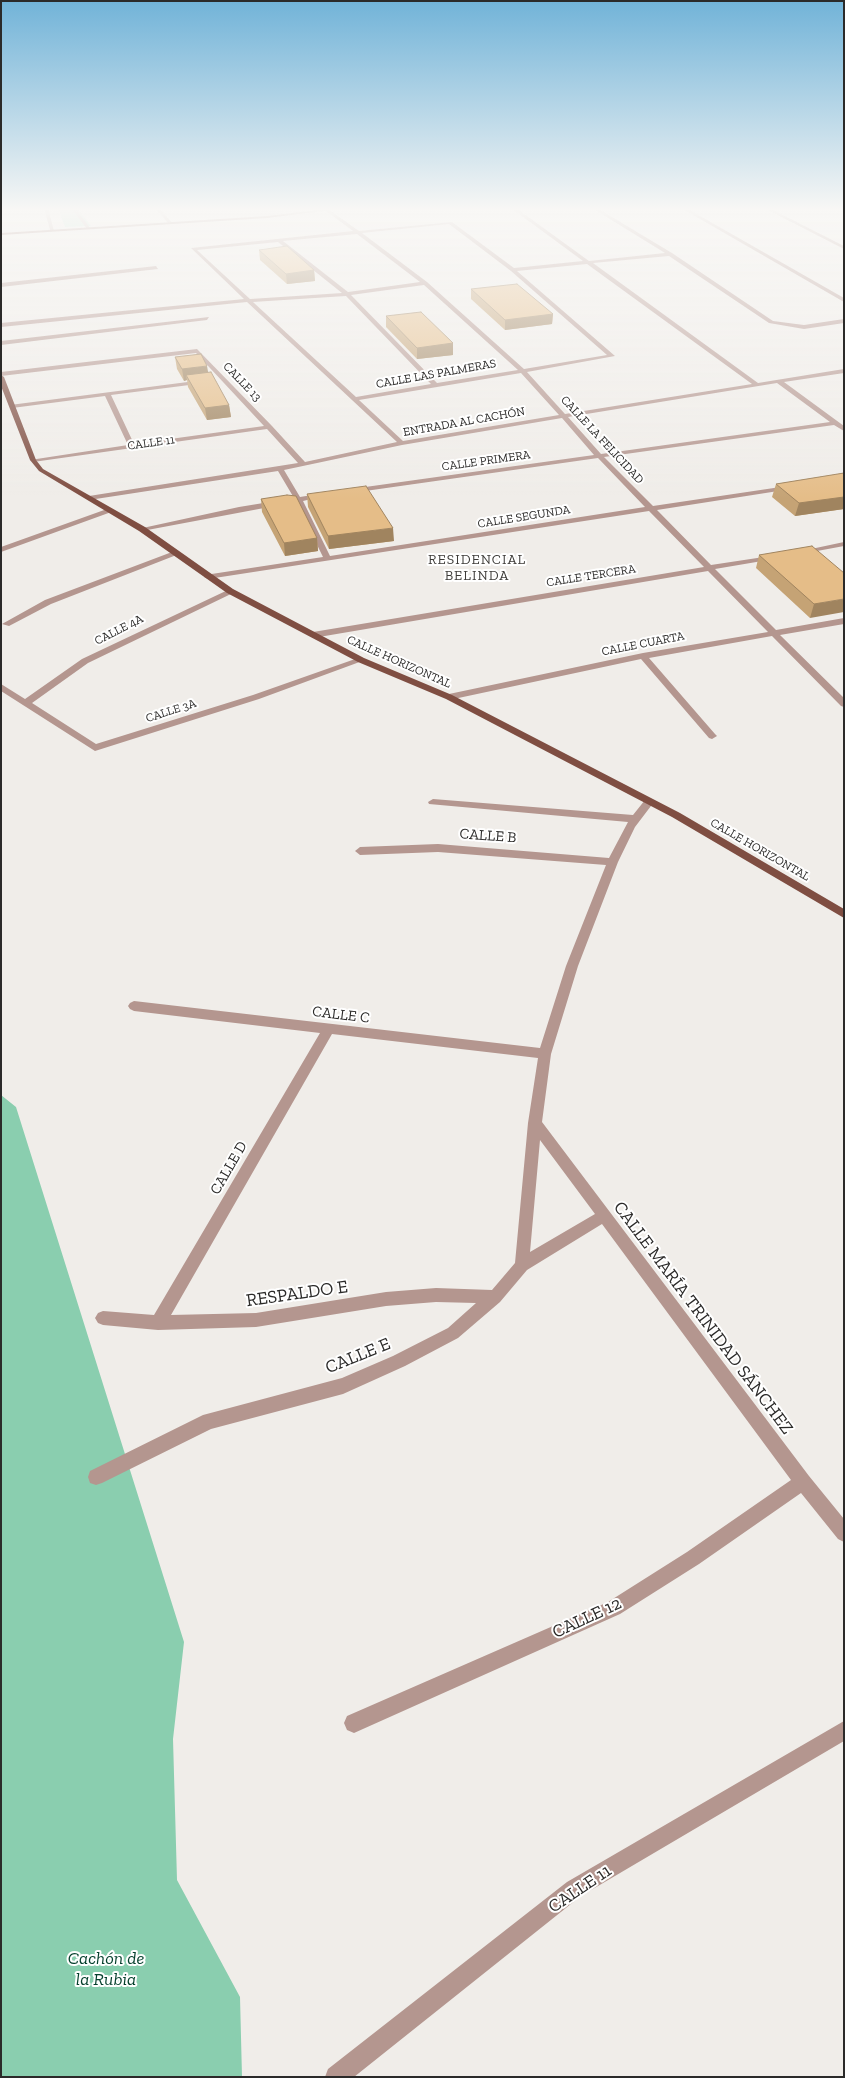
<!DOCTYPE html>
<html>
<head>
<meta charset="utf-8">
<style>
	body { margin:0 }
	#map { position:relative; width:845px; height:2078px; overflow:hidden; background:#f0ede9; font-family:"Zilla Slab",serif }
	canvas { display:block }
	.frame { position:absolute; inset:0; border:2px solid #2b2a29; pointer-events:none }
</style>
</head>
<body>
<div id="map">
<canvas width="845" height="2078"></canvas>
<div class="frame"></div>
</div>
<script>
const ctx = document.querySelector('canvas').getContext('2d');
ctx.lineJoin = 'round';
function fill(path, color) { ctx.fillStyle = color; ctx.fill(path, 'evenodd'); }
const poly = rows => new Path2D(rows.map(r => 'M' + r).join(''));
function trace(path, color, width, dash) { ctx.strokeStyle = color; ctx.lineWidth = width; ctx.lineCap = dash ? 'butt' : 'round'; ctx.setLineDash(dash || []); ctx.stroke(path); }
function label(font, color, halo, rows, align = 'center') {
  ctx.font = font + ' "Zilla Slab",serif'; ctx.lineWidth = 4; ctx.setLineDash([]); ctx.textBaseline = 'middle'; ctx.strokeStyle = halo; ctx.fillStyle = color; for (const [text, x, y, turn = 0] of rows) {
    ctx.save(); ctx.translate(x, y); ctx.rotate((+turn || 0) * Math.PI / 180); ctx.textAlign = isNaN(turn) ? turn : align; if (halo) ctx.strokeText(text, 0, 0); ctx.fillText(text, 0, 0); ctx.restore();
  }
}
fill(poly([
	[58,208,77,208,91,226,65,227]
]), '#a6e9ca');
fill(poly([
	[1,1095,16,1107,184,1642,173,1739,177,1880,240,1997,242,2077,1,2077]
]), '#8aceaf');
fill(poly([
	[44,208,48,208,54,231,50,230,44,208],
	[71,208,75,208,91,229,87,229,71,208],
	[155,208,159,208,173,224,169,224,155,208],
	[511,208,516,208,589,261,665,253,592,208,597,208,672,253,773,321,804,325,844,319,844,323,804,329,769,323,669,256,593,263,758,383,844,369,844,373,784,382,844,426,844,431,834,425,604,457,653,506,794,485,794,489,791,489,657,510,711,565,777,555,777,559,774,559,715,569,776,630,844,618,844,624,780,635,844,698,844,707,841,706,772,636,649,658,715,734,717,736,712,739,709,738,641,659,449,700,444,697,449,694,643,653,768,632,708,571,313,638,309,635,313,632,704,567,649,511,208,579,204,577,205,575,323,557,296,502,142,531,138,529,239,507,294,498,278,471,89,500,85,498,89,496,298,463,267,429,33,462,30,460,128,445,105,396,12,408,10,405,203,380,205,383,111,395,134,444,264,426,196,353,1,376,1,372,197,349,272,426,305,462,397,442,247,302,1,327,1,323,244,299,191,248,353,231,326,211,328,209,359,231,452,222,514,268,583,261,511,208],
	[449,224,511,271,607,355,524,369,427,282,362,233,449,224],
	[357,234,420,282,348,292,283,241,357,234],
	[278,242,342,293,250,299,197,250,278,242],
	[587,264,752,384,565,414,527,372,615,356,517,271,587,264],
	[424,285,518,370,437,383,351,295,424,285],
	[346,296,431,384,356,397,253,302,346,296],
	[521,373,559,415,403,441,359,400,521,373],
	[777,383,830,422,601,454,568,417,777,383],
	[562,418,594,455,351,489,347,491,351,493,598,458,645,507,330,556,303,501,328,495,324,493,300,497,284,470,402,445,562,418],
	[681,208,686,208,844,298,844,302,681,208],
	[764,208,769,208,844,246,844,249,764,208],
	[156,266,158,269,1,287,1,283,156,266],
	[209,317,207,320,1,345,1,341,209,317],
	[107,509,114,511,1,552,1,547,107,509],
	[844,542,844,546,801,554,797,552,844,542],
	[172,552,179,554,51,604,9,626,2,624,45,600,172,552],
	[230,589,233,589,233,593,88,663,32,703,96,744,253,695,358,658,365,660,259,699,95,751,1,691,1,684,25,699,82,659,230,589],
	[433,799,633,815,645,800,649,799,654,802,635,827,618,862,578,966,551,1054,542,1122,809,1476,844,1519,844,1542,838,1539,801,1493,699,1564,620,1614,354,1733,347,1730,344,1723,347,1716,608,1602,687,1552,791,1480,602,1224,527,1270,500,1302,458,1338,405,1366,343,1394,211,1429,102,1483,96,1485,90,1483,88,1477,90,1471,203,1415,342,1378,393,1356,448,1328,476,1303,436,1302,386,1306,256,1327,158,1330,103,1325,98,1323,95,1318,98,1313,103,1311,154,1315,320,1033,134,1011,130,1009,128,1006,130,1003,134,1001,540,1048,566,966,606,865,438,852,360,855,355,851,360,847,438,844,609,858,628,822,429,804,428,802,433,799],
	[332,1034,538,1058,528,1123,515,1263,492,1290,436,1288,386,1292,256,1313,171,1315,332,1034],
	[540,1140,595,1214,530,1252,540,1140],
	[844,1721,844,1741,581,1896,354,2077,325,2077,328,2069,567,1882,844,1721]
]), '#b4968f');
fill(poly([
	[335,208,347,208,267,218,1,235,1,233,267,216,335,208],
	[1,375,4,377,36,460,43,469,145,527,233,589,364,658,452,695,680,813,844,909,844,918,672,817,446,699,358,662,227,593,139,531,39,471,30,460,1,386,1,375]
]), '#7f4e42');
fill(poly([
	[259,250,314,270,315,281,287,284,260,260],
	[471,289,553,314,552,324,505,330,471,299],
	[386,316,453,343,453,355,417,359,386,327],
	[175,357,208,372,229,405,231,417,207,420,188,387,187,380,184,381,177,369],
	[844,473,844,509,795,516,772,497,776,484],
	[307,494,394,541,329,549,308,507],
	[261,499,317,538,318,551,285,556,262,512],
	[759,555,844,573,810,618,756,568]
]), '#c5a375');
fill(poly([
	[314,270,315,281,287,284,286,274],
	[553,314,552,324,505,330,505,320],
	[453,343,453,355,417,359,417,348],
	[207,366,209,377,186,375,187,380,184,381,182,369],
	[229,405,231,417,207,420,205,408],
	[844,497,844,509,795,516,799,503],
	[393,528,394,541,329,549,328,536],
	[317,538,318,551,285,556,284,543],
	[844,599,844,612,810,618,814,604]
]), '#a0845f');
const building = poly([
	[287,246,314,270,286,274,259,250,287,246],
	[517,284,553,314,505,320,471,289,517,284],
	[421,312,453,343,417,348,386,316,421,312],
	[201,354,207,366,182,369,175,357,201,354],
	[211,372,229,405,205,408,186,375,211,372],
	[844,473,844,497,799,503,776,484,844,473],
	[366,486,393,528,328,536,307,494,366,486],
	[287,495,296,496,317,538,284,543,261,499,287,495],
	[812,546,844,573,844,599,814,604,759,555,812,546]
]);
fill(building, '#e5bd88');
trace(building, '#a0845f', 1);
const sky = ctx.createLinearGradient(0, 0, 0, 499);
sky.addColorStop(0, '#71b3d8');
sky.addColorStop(0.42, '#f8f7f5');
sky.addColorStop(1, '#f8f7f500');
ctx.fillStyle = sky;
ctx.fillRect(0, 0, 845, 499);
label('12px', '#2b2a29', '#fff', [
	["CALLE LAS PALMERAS",436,374,-10],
	["CALLE 13",242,382,46],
	["ENTRADA AL CACHÓN",464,422,-10],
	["CALLE LA FELICIDAD",602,440,47],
	["CALLE 11",151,443,-8],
	["CALLE PRIMERA",486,461,-8],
	["CALLE SEGUNDA",524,517,-9],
	["CALLE TERCERA",591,576,-9],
	["CALLE 4A",119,630,-27],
	["CALLE CUARTA",643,644,-11],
	["CALLE HORIZONTAL",399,662,24],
	["CALLE 3A",171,711,-18],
	["CALLE HORIZONTAL",760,850,30]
]);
ctx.letterSpacing = '1px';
label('14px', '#3c3a37', '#fff', [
	["RESIDENCIAL",477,560],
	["BELINDA",477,576]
]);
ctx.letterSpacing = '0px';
label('15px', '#2b2a29', '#fff', [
	["CALLE B",488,836,4],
	["CALLE C",341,1015,7],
	["CALLE D",229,1168,-60]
]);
label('18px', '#2b2a29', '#fff', [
	["RESPALDO E",297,1294,-8],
	["CALLE MARÍA TRINIDAD SÁNCHEZ",703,1318,53],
	["CALLE E",358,1356,-22],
	["CALLE 12",587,1618,-25],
	["CALLE 11",580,1889,-34]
]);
label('italic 18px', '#033f2b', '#fff', [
	["Cachón de",106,1959],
	["la Rubia",106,1980]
]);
</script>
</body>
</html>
